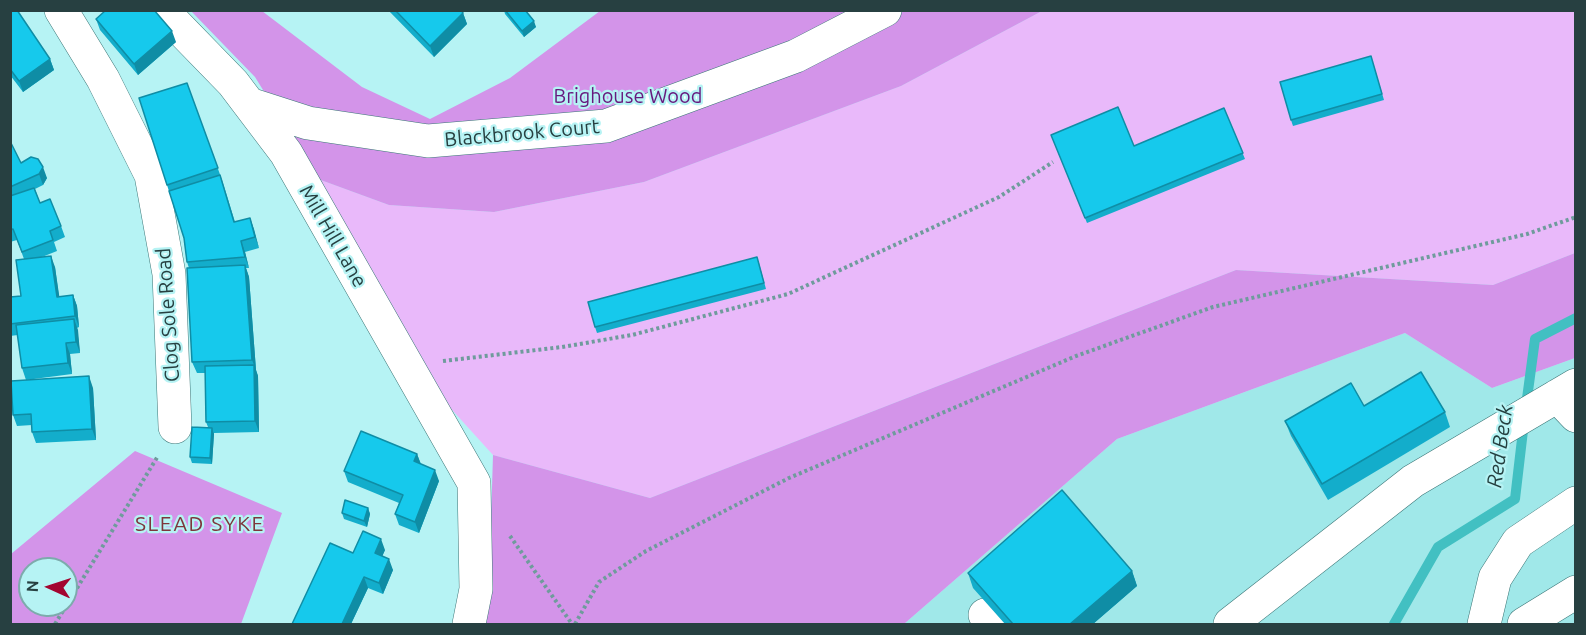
<!DOCTYPE html>
<html>
<head>
<meta charset="utf-8">
<style>
	body { margin:0 }
	#map { position:relative; width:1586px; height:635px; overflow:hidden; background:#b6f3f4; font-family:Ubuntu,sans-serif }
	canvas { display:block }
	.frame { position:absolute; inset:0; border:12px solid #274041; pointer-events:none }
	.north { position:absolute; left:18px; top:557px; width:60px; height:60px; box-sizing:border-box; background:#b6f3f4; border:2px solid #7dabac; border-radius:50%; rotate:273deg; font-size:16px; font-weight:700; line-height:24px; text-align:center; color:#274041 }
	.north::after { content:''; display:block; margin:auto; width:21px; height:27px; background:#a30530; clip-path:polygon(50% 0,100% 100%,50% 72%,0 100%) }
</style>
</head>
<body>
<div id="map">
<canvas width="1586" height="635"></canvas>
<div class="frame"></div>
<div class="north">N</div>
</div>
<script>
const ctx = document.querySelector('canvas').getContext('2d');
ctx.lineJoin = 'round';
function fill(path, color) { ctx.fillStyle = color; ctx.fill(path, 'evenodd'); }
const poly = rows => new Path2D(rows.map(r => 'M' + r).join(''));
function trace(path, color, width, dash) { ctx.strokeStyle = color; ctx.lineWidth = width; ctx.lineCap = dash ? 'butt' : 'round'; ctx.setLineDash(dash || []); ctx.stroke(path); }
function label(font, color, halo, rows, align = 'center') {
  ctx.font = font + ' Ubuntu,sans-serif'; ctx.lineWidth = 4.5; ctx.setLineDash([]); ctx.textBaseline = 'middle'; ctx.strokeStyle = halo; ctx.fillStyle = color; for (const [text, x, y, turn = 0] of rows) {
    ctx.save(); ctx.translate(x, y); ctx.rotate((+turn || 0) * Math.PI / 180); ctx.textAlign = isNaN(turn) ? turn : align; if (halo) ctx.strokeText(text, 0, 0); ctx.fillText(text, 0, 0); ctx.restore();
  }
}
fill(poly([
	[1405,333,1492,388,1575,358,1575,624,904,624,1117,439]
]), '#a0e8e9');
fill(poly([
	[1042,11,1575,11,1575,253,1493,285,1236,270,650,498,493,455,434,390,318,179,389,205,494,212,644,182,901,86]
]), '#e9b9fa');
fill(poly([
	[191,11,262,11,362,87,430,119,510,78,600,11,1042,11,901,86,644,182,494,212,389,205,318,179,255,77],
	[1575,253,1575,358,1492,388,1405,333,1117,439,904,624,482,624,489,587,493,455,650,498,1236,270,1493,285],
	[135,451,282,513,241,624,11,624,11,554],
	[30,569,66,569,66,605,30,605]
]), '#d394e9');
trace(poly([
	[1526,406,1535,339,1576,318],
	[1394,624,1438,547,1515,499,1524,422]
]), '#42c0c2', 10);
const minor = poly([
	[61,10,103,79,151,175,169,274,175,427],
	[162,10,233,83,286,153,474,483,476,589,469,624],
	[249,104,308,123,428,141,606,126,796,56,885,10],
	[1557,396,1576,416],
	[985,615,992,624],
	[1230,624,1413,481,1576,385],
	[1484,624,1495,578,1518,542,1576,503],
	[1524,624,1576,592]
]);
trace(minor, '#3b7677', 34);
trace(poly([
	[443,361,562,347,632,335,788,294,999,197,1053,162],
	[510,536,572,624],
	[55,624,158,456],
	[575,624,599,582,646,551,789,478,1076,356,1213,307,1527,234,1576,217]
]), '#6f9b9c', 4, [3, 3]);
trace(minor, '#fff', 33);
fill(poly([
	[10,10,50,59,54,70,23,92,10,75],
	[388,10,461,10,463,13,467,24,434,57],
	[504,10,525,10,536,27,524,37,505,14],
	[96,19,176,42,138,75,100,30],
	[1371,56,1384,100,1293,126,1291,120],
	[187,83,222,180,235,222,250,218,259,248,245,252,249,268,246,268,249,277,256,370,258,376,259,432,214,433,212,464,192,463,190,457,208,427,206,422,205,373,197,373,192,362,189,268,187,262,184,238,167,185],
	[1224,108,1245,159,1087,223,1051,135,1134,146],
	[10,141,21,163,47,178,43,185,35,189,40,203,61,226,65,237,54,242,57,251,42,257,55,267,59,297,73,295,77,306,79,327,77,328,80,353,70,354,72,374,26,380,22,368,18,335,10,336,10,297,21,296,24,259,17,240,10,242],
	[759,263,766,289,597,333,595,327],
	[93,388,96,440,36,443,32,432,32,425,17,426,13,415],
	[1364,406,1445,412,1450,427,1328,500,1291,436,1285,421],
	[417,454,421,464,439,481,419,533,399,525,395,514,399,503,348,482,344,471],
	[368,508,370,514,367,527,344,519,342,513],
	[385,550,382,556,393,570,383,594,368,588,351,624,292,624,353,553],
	[1132,571,1137,586,1093,624,1005,624,973,588,968,573]
]), '#13adcb');
fill(poly([
	[463,13,467,24,434,57,430,46],
	[534,21,536,27,524,37,522,31],
	[172,31,176,42,138,75,134,64],
	[50,59,54,70,23,92,19,81],
	[43,167,47,178,43,185,39,174],
	[250,218,254,229,259,248,255,237],
	[241,241,245,252,249,268,245,257],
	[51,256,55,267,61,308,57,297],
	[245,265,249,277,256,370,258,376,259,432,255,421,254,365,252,360],
	[73,295,77,306,79,327,75,316],
	[74,319,78,330,80,353,76,342],
	[66,343,70,354,72,374,68,363],
	[89,376,93,388,96,440,92,429],
	[212,428,214,434,212,464,210,458],
	[417,454,421,465,414,461],
	[435,470,439,481,419,533,415,522],
	[368,508,370,514,367,527,364,521],
	[381,539,385,550,379,564,375,553],
	[389,559,393,570,383,594,379,583],
	[1132,571,1137,586,1093,624,1070,624],
	[364,577,368,588,351,624,342,624]
]), '#0f8da5');
const building = poly([
	[10,10,17,10,50,59,19,81,10,69,10,10],
	[106,10,154,10,172,31,134,64,96,19,106,10],
	[395,10,461,10,463,13,430,46,395,10],
	[505,10,525,10,534,21,522,31,505,10],
	[1371,56,1382,94,1291,120,1280,82,1371,56],
	[187,83,218,168,167,185,139,98,187,83],
	[1118,107,1134,146,1224,108,1243,153,1085,218,1051,135,1118,107],
	[10,141,21,163,31,157,38,159,43,167,39,174,10,187,10,141],
	[220,175,234,222,250,218,255,237,241,241,245,257,187,262,184,238,169,191,220,175],
	[34,188,40,203,50,199,61,226,50,231,53,240,22,252,13,229,10,230,10,196,34,188],
	[51,256,57,297,73,295,75,316,10,324,10,297,21,296,16,260,51,256],
	[757,257,764,283,595,327,588,302,757,257],
	[245,265,252,360,192,362,187,268,245,265],
	[74,319,76,342,66,343,68,363,22,368,16,325,74,319],
	[254,365,255,421,206,422,205,366,254,365],
	[1421,372,1445,412,1322,484,1285,421,1351,383,1364,406,1421,372],
	[89,376,92,429,32,432,31,414,13,415,11,381,89,376],
	[192,427,212,428,210,458,190,457,192,427],
	[361,431,417,454,414,461,435,470,415,522,395,514,403,495,344,471,361,431],
	[1062,490,1132,571,1070,624,1013,624,968,573,1062,490],
	[345,500,368,508,364,521,342,513,345,500],
	[363,531,381,539,375,553,389,559,379,583,364,577,342,624,292,624,330,543,353,553,363,531]
]);
fill(building, '#16c9ec');
trace(building, '#0f8da5', 1.5);
label('20px', '#67197e', '#b6f3f4', [
	["Brighouse Wood",628,96]
]);
label('20px', '#274041', '#b6f3f4', [
	["Blackbrook Court",522,133,-5],
	["Mill Hill Lane",333,236,60],
	["Clog Sole Road",168,315,-94]
]);
label('italic 21px', '#243f3f', '#b6f3f4', [
	["Red Beck",1500,446,-82]
]);
ctx.letterSpacing = '1.5px';
label('21px', '#7e363c', '#b6f3f4', [
	["SLEAD SYKE",200,524]
]);
ctx.letterSpacing = '0px';
</script>
</body>
</html>
